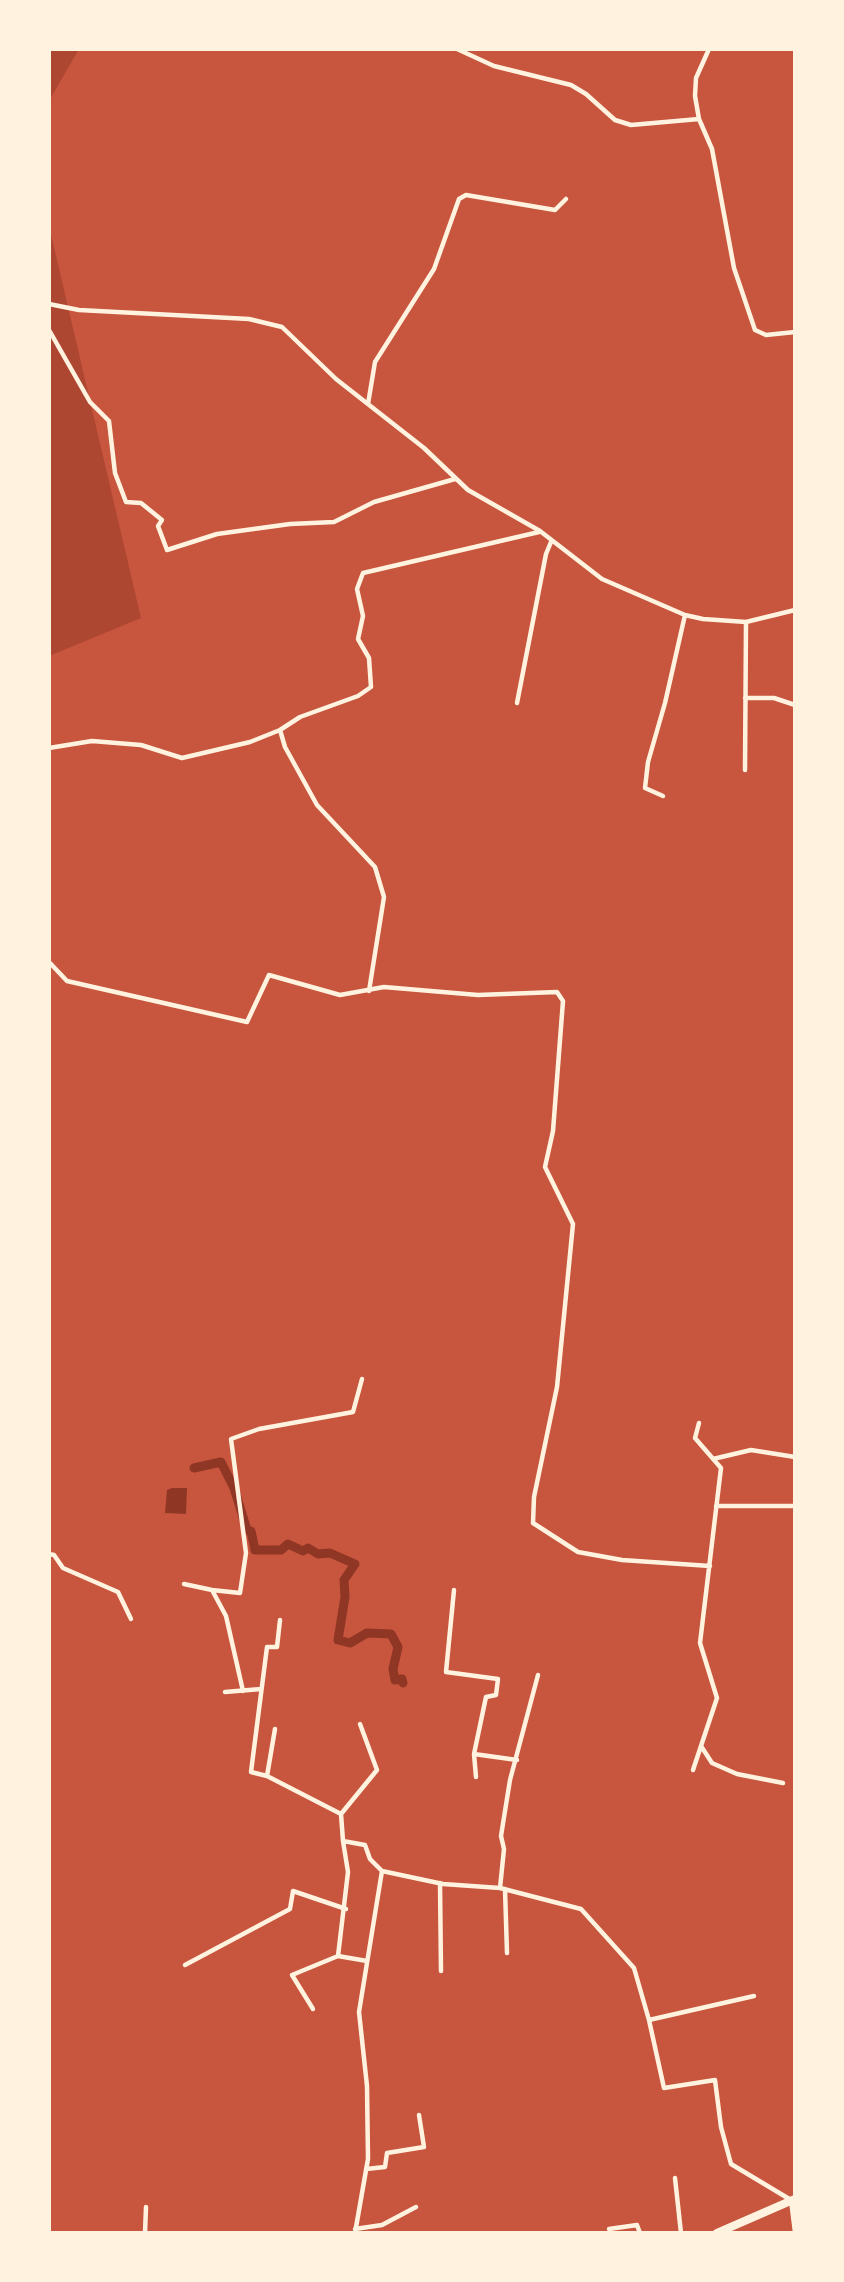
<!DOCTYPE html>
<html>
<head>
<meta charset="utf-8">
<style>
	body { margin:0 }
	#map { position:relative; width:844px; height:2282px; overflow:hidden; background:#c8553d; font-family:Poppins,sans-serif }
	canvas { display:block }
	.frame { position:absolute; inset:0; border:51px solid #fff3e0; pointer-events:none }
</style>
</head>
<body>
<div id="map">
<canvas width="844" height="2282"></canvas>
<div class="frame"></div>
</div>
<script>
const ctx = document.querySelector('canvas').getContext('2d');
ctx.lineJoin = 'round';
function fill(path, color) { ctx.fillStyle = color; ctx.fill(path, 'evenodd'); }
const poly = rows => new Path2D(rows.map(r => 'M' + r).join(''));
function trace(path, color, width, dash) { ctx.strokeStyle = color; ctx.lineWidth = width; ctx.lineCap = dash ? 'butt' : 'round'; ctx.setLineDash(dash || []); ctx.stroke(path); }
fill(poly([
	[49,49,79,49,49,101],
	[49,226,141,618,49,656]
]), '#ae4732');
fill(poly([
	[172,1488,187,1488,186,1514,165,1513,167,1490]
]), '#8f3625');
trace(poly([
	[194,1468,221,1462,234,1488,247,1530,251,1531,255,1550,281,1550,288,1544,303,1551,308,1548,318,1554,330,1553,355,1564,344,1580,345,1597,338,1640,350,1643,367,1633,391,1634,398,1647,393,1669,395,1680,402,1679,403,1683]
]), '#8f3625', 9);
trace(poly([
	[457,49,494,66,571,85,586,94,615,120,631,125,699,119],
	[709,49,696,78,695,96,699,119,712,149,734,268,755,330,766,335,795,332],
	[49,304,79,310,249,319,282,327,336,379,424,448,468,490,540,531,602,579,685,615,703,619,746,622,795,610],
	[49,330,90,402,109,421,115,473,126,502,141,503,162,520,158,526,167,550,217,534,290,524,334,522,374,502,455,479],
	[368,404,375,362,434,269,459,199,466,195,555,210,566,199],
	[745,698,774,698,795,705],
	[517,703,546,554,551,542],
	[280,730,285,747,317,805,375,867,384,897,369,991],
	[49,748,92,741,141,745,182,758,250,742,280,730,300,717,358,696,371,687,369,658,358,639,363,616,357,589,363,573,539,532],
	[745,770,746,622],
	[663,796,645,788,648,762,665,703,685,615],
	[49,962,67,981,247,1022,269,975,340,995,384,987,478,995,557,992,563,1001,553,1131,545,1167,573,1224,557,1387,534,1497,533,1523,578,1552,622,1560,710,1566],
	[713,1459,751,1450,795,1457],
	[716,1506,795,1506],
	[49,1554,54,1555,63,1568,118,1592,131,1619],
	[184,1584,212,1590,226,1616,243,1691],
	[212,1590,240,1593,246,1553,231,1439,259,1429,353,1412,362,1379],
	[454,1590,446,1672,498,1679,496,1695,486,1697,474,1754,517,1760],
	[225,1692,261,1689],
	[275,1729,267,1776,341,1814,343,1841],
	[701,1746,712,1763,737,1774,783,1783],
	[474,1754,476,1777],
	[693,1770,717,1698,700,1643,721,1468,695,1438,699,1423],
	[267,1776,251,1772,267,1647,277,1647,280,1620],
	[341,1814,377,1770,360,1724],
	[440,1883,441,1971],
	[500,1888,504,1849,501,1836,510,1780,538,1675],
	[505,1889,507,1953],
	[367,1961,338,1956,348,1872,343,1841,365,1845,370,1859,382,1871,443,1884,500,1888,581,1909,634,1968,649,2020,754,1996],
	[185,1965,290,1909,293,1891,346,1909],
	[313,2009,292,1975,338,1956],
	[649,2020,664,2088,715,2080,721,2127,731,2164,791,2200,795,2232],
	[366,2169,385,2167,387,2153,424,2147,419,2115],
	[675,2178,681,2233],
	[355,2229,382,2225,416,2207],
	[609,2229,637,2225,640,2233],
	[145,2233,146,2207],
	[355,2233,368,2159,367,2086,359,2012,382,1871]
]), '#fff3e0', 4.5);
trace(poly([
	[717,2233,795,2199]
]), '#fff3e0', 8);
</script>
</body>
</html>
